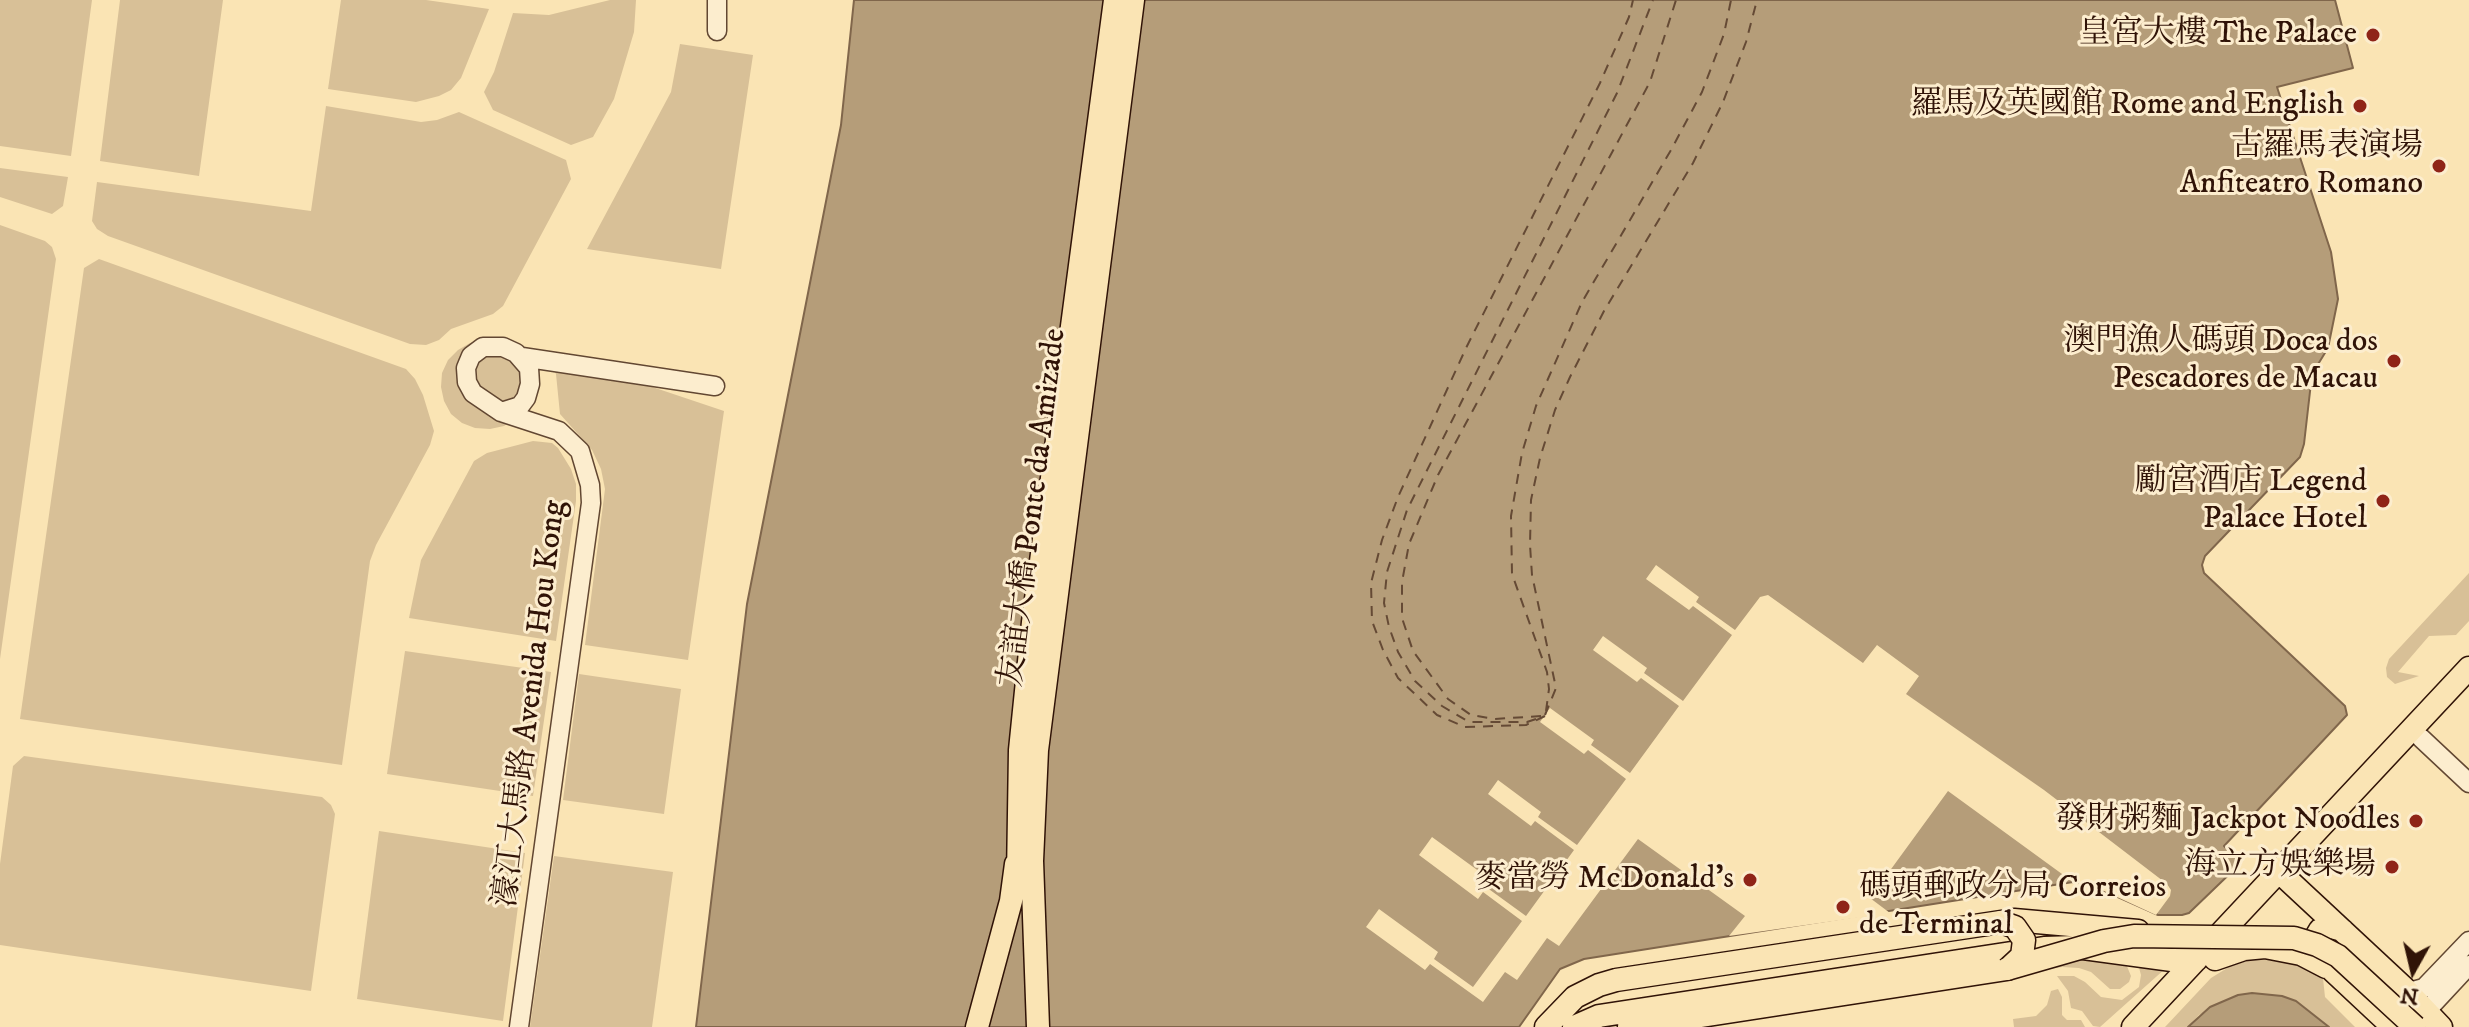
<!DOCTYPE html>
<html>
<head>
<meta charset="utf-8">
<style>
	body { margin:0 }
	#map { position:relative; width:2469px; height:1027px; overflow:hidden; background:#fae4b4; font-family:"IM FELL DW Pica",serif }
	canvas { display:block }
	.north { position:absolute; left:2373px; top:931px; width:80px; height:80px; -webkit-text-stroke:6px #fcedce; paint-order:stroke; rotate:188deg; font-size:22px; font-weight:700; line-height:32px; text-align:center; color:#301307 }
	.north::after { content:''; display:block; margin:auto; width:28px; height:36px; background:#301307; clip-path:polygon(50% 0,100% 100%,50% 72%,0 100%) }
</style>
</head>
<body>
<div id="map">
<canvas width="2469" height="1027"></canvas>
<div class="north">N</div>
</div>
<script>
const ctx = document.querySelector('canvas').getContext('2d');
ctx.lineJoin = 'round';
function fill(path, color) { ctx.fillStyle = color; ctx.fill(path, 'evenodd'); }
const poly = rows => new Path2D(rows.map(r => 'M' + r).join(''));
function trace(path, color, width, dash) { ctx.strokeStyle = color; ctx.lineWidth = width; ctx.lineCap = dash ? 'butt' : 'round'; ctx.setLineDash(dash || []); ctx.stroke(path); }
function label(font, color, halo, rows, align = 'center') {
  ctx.font = font + ' "IM FELL DW Pica","Noto Serif SC",serif'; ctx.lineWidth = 6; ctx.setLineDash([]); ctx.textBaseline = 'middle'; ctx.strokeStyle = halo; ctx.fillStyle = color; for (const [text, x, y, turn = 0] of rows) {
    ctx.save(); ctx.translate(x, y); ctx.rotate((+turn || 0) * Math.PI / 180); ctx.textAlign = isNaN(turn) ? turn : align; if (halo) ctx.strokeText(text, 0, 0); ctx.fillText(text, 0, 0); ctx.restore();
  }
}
fill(poly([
	[0,0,92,0,71,156,0,146],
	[120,0,223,0,199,176,100,161],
	[341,0,426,0,489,9,461,78,451,90,439,96,416,102,328,89],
	[610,0,636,0,634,32,614,99,593,137,571,145,493,110,484,92,494,72,513,13,549,15],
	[680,44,753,55,721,269,587,249,671,92],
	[326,106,421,122,437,120,459,112,566,160,571,179,503,306,493,314,451,329,439,340,426,345,410,344,108,236,97,229,92,221,97,182,311,211],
	[0,168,68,177,63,206,52,214,0,197],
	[0,225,45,241,52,247,56,259,0,659],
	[99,259,406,369,415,379,423,395,434,431,430,445,376,545,370,561,342,765,20,719,84,268],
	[485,340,530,375,516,417,504,426,490,429,475,428,462,423,451,414,444,401,441,387,442,373,448,360,458,350,470,343],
	[545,351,724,411,688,660,585,645,605,489,601,469,592,450,560,414,556,374],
	[533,441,552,443,558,448,571,469,576,484,576,501,556,641,409,618,421,560,474,461,487,453],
	[2469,573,2469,621,2456,635,2429,636,2398,672,2419,676,2395,684,2387,677,2386,668,2389,659],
	[405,651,551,672,533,796,387,774],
	[579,674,681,689,664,814,563,800],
	[24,756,322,797,331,805,335,814,311,991,0,945,0,864,13,766],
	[379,831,525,853,503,1021,357,999],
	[554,856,673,872,652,1027,530,1027],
	[2075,954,2126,964,2131,976,2129,982,2120,989,2110,989,2091,972,2079,968,2062,967,1870,998],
	[2265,954,2322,969,2325,997,2355,1027,2329,1027,2296,1001,2282,996,2252,993,2238,995,2199,1015,2188,1027,2165,1027,2211,978,2237,962],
	[2138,964,2166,968,2100,1027,2093,1026,2082,1011,2071,1008,2068,991,2057,976,2074,976,2085,982,2101,997,2122,1000,2139,987,2141,975],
	[2058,989,2062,997,2062,1015,2067,1020,2081,1020,2085,1027,2014,1027,2013,1019,2036,1016,2047,1005,2051,991]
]), '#d8c097');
const water = poly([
	[854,0,2335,0,2353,68,2277,87,2331,252,2338,299,2328,348,2312,374,2304,444,2300,457,2205,556,2202,565,2204,573,2345,706,2347,715,2224,846,2241,863,2189,913,2182,915,2158,915,2091,885,2073,882,1584,959,1560,969,1519,1027,696,1027,747,604,841,125,854,0],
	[2252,993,2282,996,2296,1001,2329,1027,2188,1027,2210,1007,2238,995,2252,993]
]);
fill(water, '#b59d79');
trace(water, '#80664b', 2);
fill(poly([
	[1656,565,1699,597,1696,602,1735,630,1760,597,1768,595,1863,663,1877,645,1919,676,1906,694,2044,790,2167,884,2171,890,2170,896,2156,915,2091,885,2073,882,1948,791,1870,898,1890,913,1729,936,1745,916,1638,839,1559,946,1547,938,1517,980,1505,972,1483,1002,1430,964,1425,970,1366,927,1379,909,1438,952,1434,959,1473,987,1522,921,1483,892,1478,899,1419,855,1432,837,1491,880,1486,887,1526,916,1574,850,1535,821,1531,826,1488,794,1498,780,1541,812,1538,817,1577,845,1626,779,1588,750,1584,754,1540,722,1550,708,1594,740,1591,745,1630,773,1679,706,1641,678,1637,682,1593,650,1603,636,1647,668,1644,673,1683,701,1732,635,1693,606,1689,610,1646,579]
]), '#fae4b4');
trace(poly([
	[1546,711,1549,689,1547,672,1512,574,1511,516,1522,453,1536,406,1582,302,1671,150,1702,92,1724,34,1731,0],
	[1545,715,1556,688,1532,575,1530,545,1531,500,1540,458,1555,410,1570,377,1604,311,1693,163,1723,102,1746,42,1757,0],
	[1541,716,1495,719,1471,715,1448,699,1413,651,1402,618,1402,582,1409,544,1438,475,1650,82,1676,0],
	[1545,716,1526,725,1465,727,1437,715,1398,678,1383,650,1372,621,1371,583,1382,540,1398,497,1466,348,1600,83,1629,17,1633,0],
	[1536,719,1527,722,1469,722,1442,706,1415,681,1398,652,1389,627,1384,603,1387,572,1407,510,1617,93,1653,0]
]), '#654a35', 2, [10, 8]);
const minor = poly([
	[717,31,717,0],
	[522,357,715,386],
	[501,412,520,406,526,398,530,384,529,368,516,353,503,347,483,347,471,356,466,368,467,382,473,393,501,412,559,431,580,451,590,485,591,503,519,1027],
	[2421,738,2469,783],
	[2404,988,2413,991,2424,988,2469,941],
	[2430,1017,2430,1007,2469,965]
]);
const major = poly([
	[1018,877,1020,750,1033,622,1115,0],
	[2288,880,2404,988,2441,1027],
	[2342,930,2331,927,2320,930,2313,942,2315,954,2393,1027],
	[2215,959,2244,949,2265,947,2301,954,2326,967],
	[977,1027,1011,901,1016,864],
	[1038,1027,1032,861,1037,750,1133,0],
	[1546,1027,1575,997,1599,985,1616,980,2014,920,2138,931],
	[1574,1027,1599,1016,2044,948,2076,947,2172,960,2196,960],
	[1629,1027,2007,969],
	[2133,1027,2469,668]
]);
trace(minor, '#624732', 21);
trace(major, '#301307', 25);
trace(minor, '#fcedce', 18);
trace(major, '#fae4b4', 22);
const majorBridge = poly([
	[2001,922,2015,927,2024,940,2022,956,2008,969],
	[2007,969,2104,941,2134,936,2294,938,2317,945,2338,956,2415,1027]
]);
trace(majorBridge, '#301307', 25, []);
trace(majorBridge, '#fae4b4', 22);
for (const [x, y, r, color] of [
	[2373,35,8,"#8f2418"],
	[2360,106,8,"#8f2418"],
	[2439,166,8,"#8f2418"],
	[2394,361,8,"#8f2418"],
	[2383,501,8,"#8f2418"],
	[2416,821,8,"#8f2418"],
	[2392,867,8,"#8f2418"],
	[1750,880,8,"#8f2418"],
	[1843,907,8,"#8f2418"]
]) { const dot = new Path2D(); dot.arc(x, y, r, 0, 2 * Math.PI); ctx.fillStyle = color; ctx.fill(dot); trace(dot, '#fcedce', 3); }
label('32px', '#301307', '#fcedce', [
	["皇宮大樓 The Palace",2357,35],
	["羅馬及英國館 Rome and English",2344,106],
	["古羅馬表演場",2423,148],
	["Anfiteatro Romano",2423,185],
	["澳門漁人碼頭 Doca dos",2378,343],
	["Pescadores de Macau",2378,380],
	["勵宮酒店 Legend",2367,483],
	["Palace Hotel",2367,520],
	["發財粥麵 Jackpot Noodles",2400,821],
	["海立方娛樂場",2376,867],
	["麥當勞 McDonald's",1734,880],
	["碼頭郵政分局 Correios",1859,889,"left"],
	["de Terminal",1859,926,"left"]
], 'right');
label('32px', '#301307', '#fcedce', [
	["友誼大橋 Ponte da Amizade",1035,508,-83],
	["濠江大馬路 Avenida Hou Kong",532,704,-83]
]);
</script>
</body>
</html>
